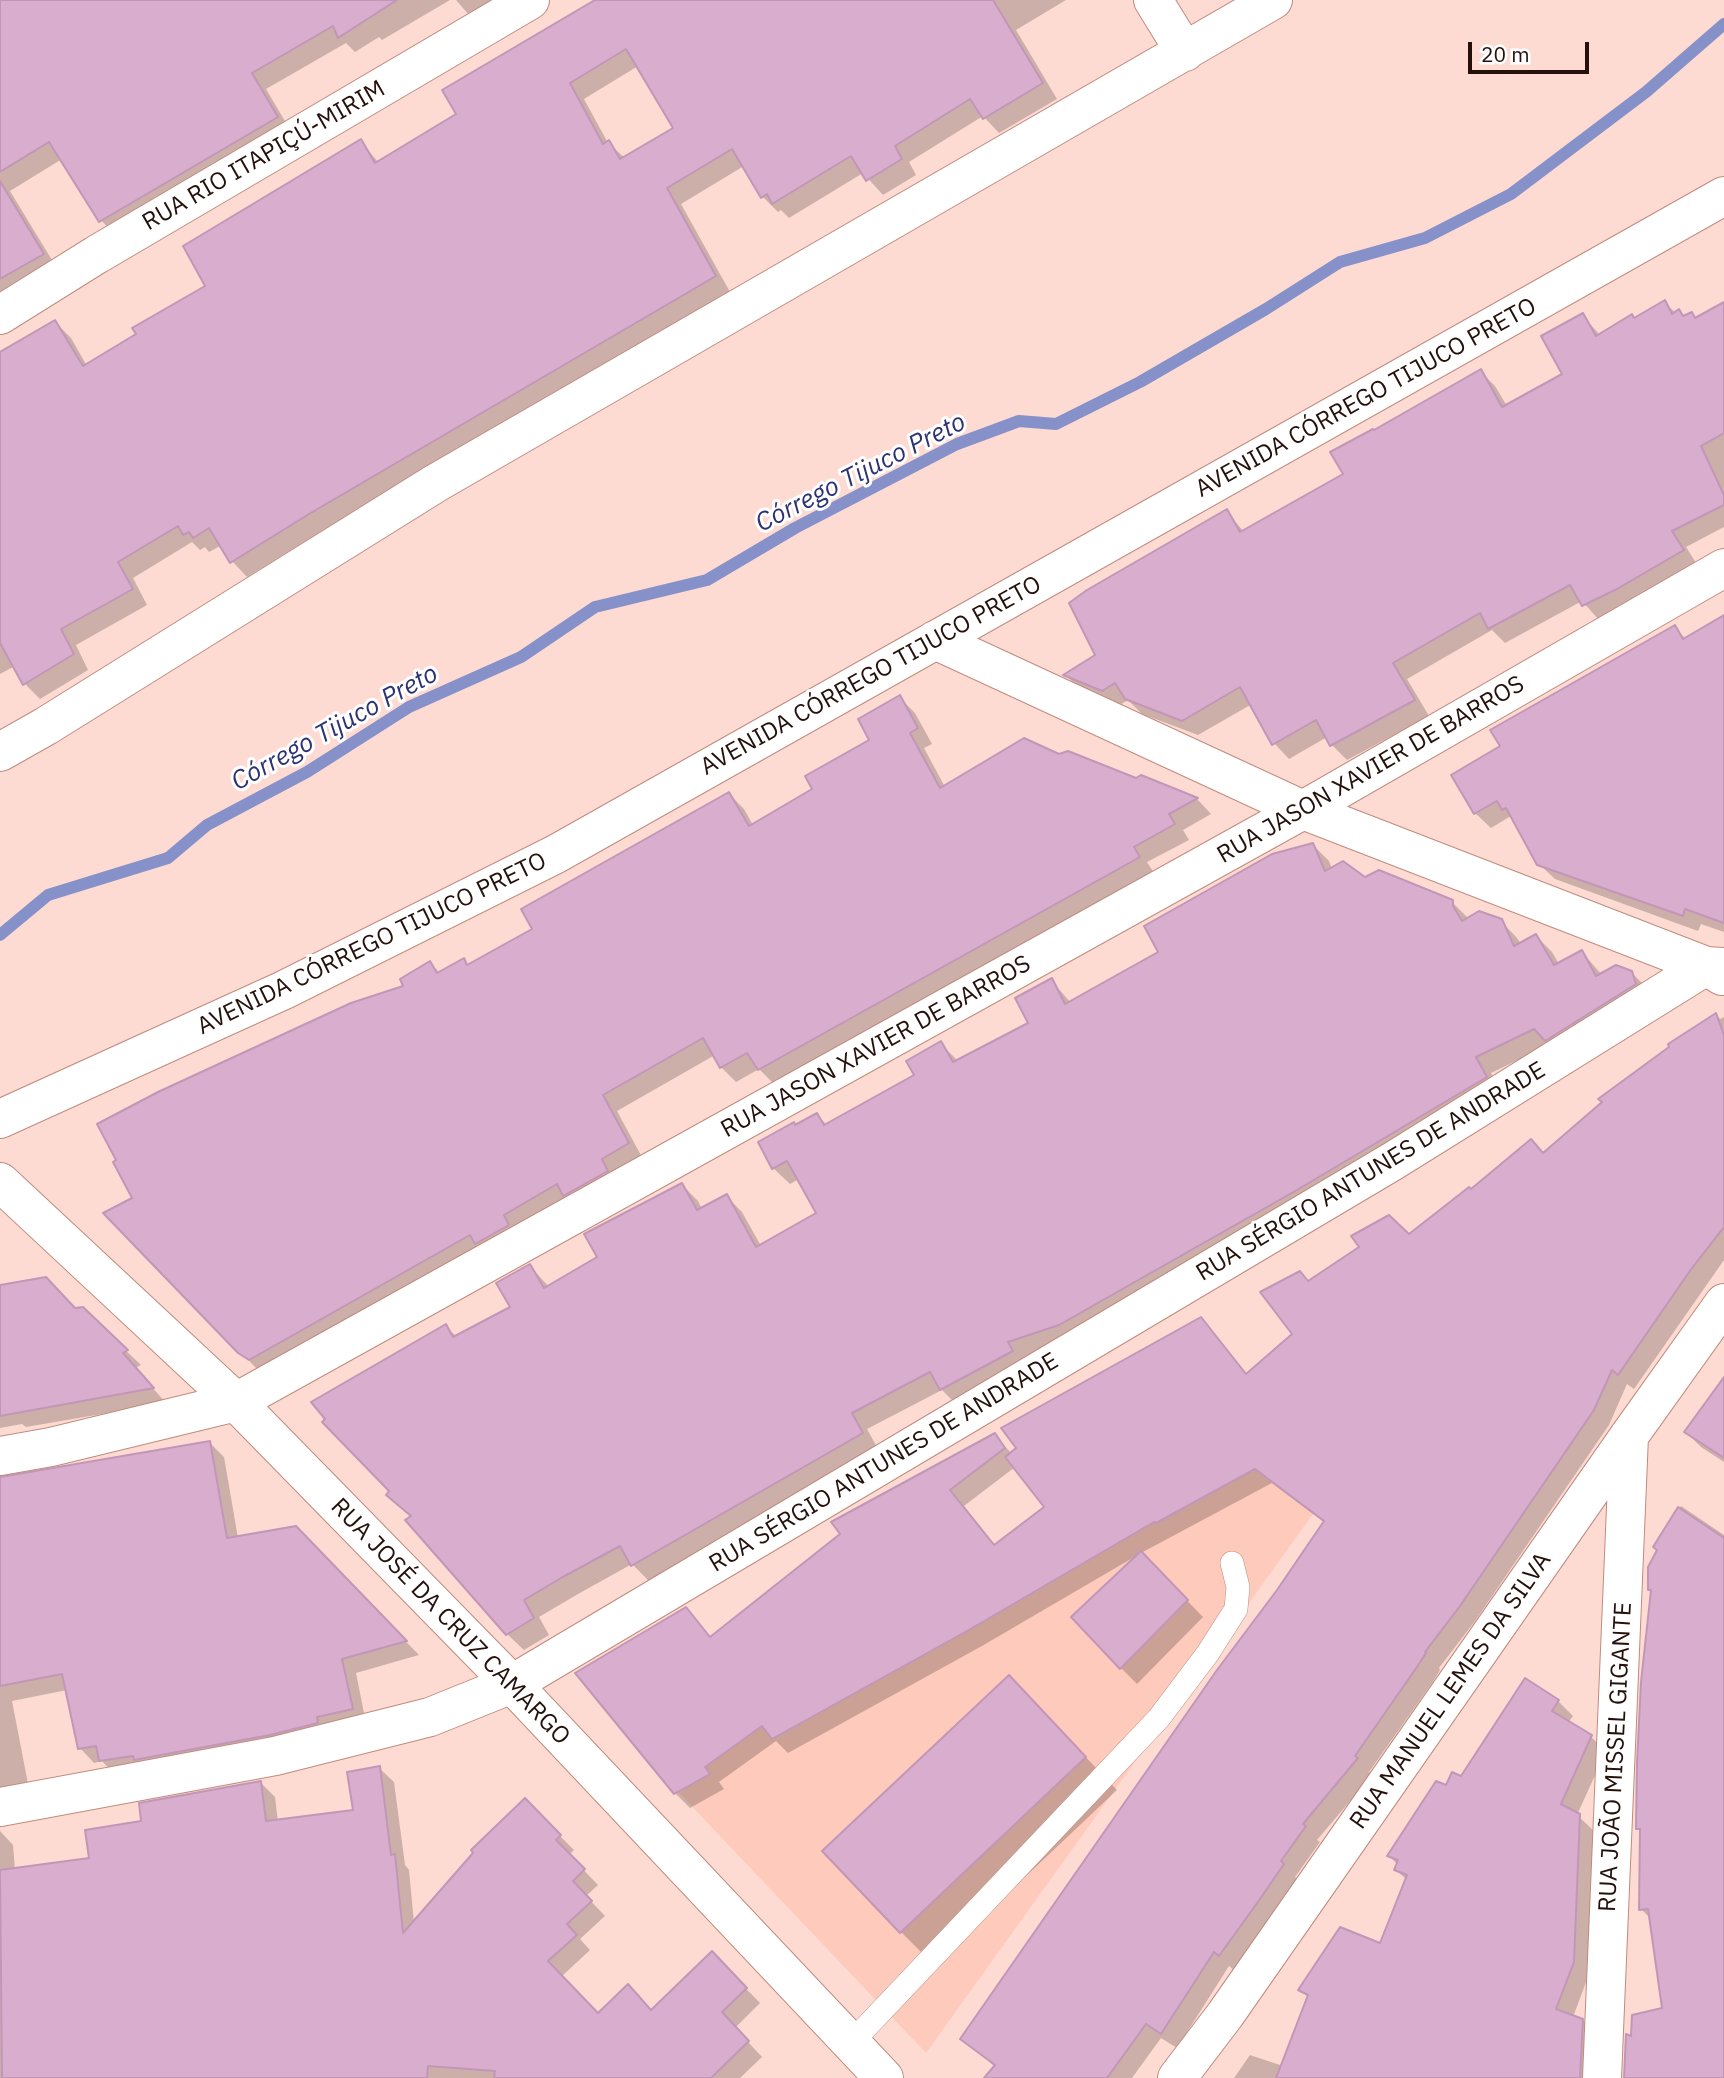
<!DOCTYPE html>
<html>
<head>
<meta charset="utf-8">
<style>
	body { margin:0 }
	#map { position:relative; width:1724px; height:2078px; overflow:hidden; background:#fedbd2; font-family:"IBM Plex Sans",sans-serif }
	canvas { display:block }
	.scale { position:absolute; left:1468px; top:42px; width:121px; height:32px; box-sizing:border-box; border:4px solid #24110c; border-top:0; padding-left:9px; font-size:21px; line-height:24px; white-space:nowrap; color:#24110c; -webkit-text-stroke:5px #fff; paint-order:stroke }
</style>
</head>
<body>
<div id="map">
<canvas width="1724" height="2078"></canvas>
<div class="scale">20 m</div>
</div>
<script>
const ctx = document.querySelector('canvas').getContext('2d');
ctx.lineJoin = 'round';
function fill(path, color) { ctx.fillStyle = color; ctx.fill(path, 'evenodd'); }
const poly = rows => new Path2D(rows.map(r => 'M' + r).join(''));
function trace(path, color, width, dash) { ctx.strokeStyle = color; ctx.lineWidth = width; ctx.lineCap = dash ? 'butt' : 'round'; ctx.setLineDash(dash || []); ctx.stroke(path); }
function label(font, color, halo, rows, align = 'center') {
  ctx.font = font + ' "IBM Plex Sans",sans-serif'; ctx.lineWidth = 6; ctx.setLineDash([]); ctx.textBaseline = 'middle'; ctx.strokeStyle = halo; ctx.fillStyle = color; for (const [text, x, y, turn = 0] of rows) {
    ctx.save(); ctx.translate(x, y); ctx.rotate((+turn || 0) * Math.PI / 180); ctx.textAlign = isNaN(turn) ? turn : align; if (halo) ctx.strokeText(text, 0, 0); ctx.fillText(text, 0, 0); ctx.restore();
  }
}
fill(poly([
	[1265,1457,1318,1507,926,2053,664,1777]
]), '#fecabc');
fill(poly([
	[0,0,450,0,382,40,379,37,355,52,346,43,266,89,292,133,116,236,101,220,62,159,10,191,58,270,0,302],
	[456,0,514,0,476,23],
	[600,0,1066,0,1016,30,1057,99,999,133,983,116,909,162,916,175,883,195,863,173,789,218,781,210,778,212,763,197,744,166,681,204,730,292,325,529,247,577,232,561,222,545,209,552,205,547,200,550,192,542,133,578,147,605,76,645,88,670,40,699,25,684,15,666,0,674,0,354,55,322,71,338,87,366,208,286,360,141,379,163,459,115],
	[638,66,675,129,625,158,608,143,584,99],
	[1665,303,1676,313,1679,311,1685,318,1692,314,1697,319,1724,304,1724,527,1686,547,1698,566,1599,620,1582,601,1505,643,1492,630,1407,679,1429,716,1347,760,1332,745,1327,737,1289,759,1274,743,1252,704,1198,735,1142,714,1128,700,1118,706,1080,690,1066,675,1098,656,1227,512,1244,532,1345,475,1480,371,1495,386,1507,406,1565,375,1582,315,1600,335],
	[1724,617,1724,932,1701,924,1698,931,1555,879,1539,864,1511,816,1491,828,1475,813,1502,747,1674,627,1686,639],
	[900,698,915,713,932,744,924,748,945,787,1058,756,1137,780,1141,777,1197,799,1211,814,1183,830,1189,840,1147,862,1154,873,775,1085,759,1069,736,1082,721,1067,715,1055,617,1111,643,1159,265,1375,256,1368,240,1351,134,1199,406,987,430,963,440,973,463,961,469,966,535,930,729,794,744,809,753,825,814,790,871,740],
	[1313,845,1329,861,1332,869,1365,879,1452,902,1469,919,1501,921,1517,938,1521,944,1536,936,1552,952,1559,964,1582,952,1602,975,1631,972,1648,989,1551,1044,1491,1073,1501,1094,1076,1340,1023,1358,1028,1367,957,1405,942,1390,867,1429,878,1449,649,1581,632,1564,578,1594,539,1617,549,1635,524,1650,507,1634,412,1518,389,1495,446,1327,457,1337,512,1308,530,1266,549,1287,599,1258,682,1185,698,1201,702,1209,726,1196,742,1212,761,1246,819,1214,799,1179,790,1184,773,1168,796,1127,817,1115,827,1125,916,1076,940,1043,958,1061,1031,1023,1051,980,1071,1003,1160,952],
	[1716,1015,1720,1019,1724,1017,1724,1260,1634,1389,1627,1384,1609,1425,1475,1621,1439,1668,1440,1670,1432,1683,1369,1772,1372,1775,1317,1840,1320,1842,1295,1877,1298,1880,1234,1970,1229,1966,1177,2048,1161,2038,1132,2078,986,2078,994,2066,963,2038,1325,1523,1272,1483,1141,1553,1203,1617,1137,1684,1121,1668,1136,1556,982,1646,788,1753,776,1741,719,1782,724,1789,690,1808,675,1793,685,1610,711,1638,995,1435,1012,1454,1200,1319,1248,1375,1294,1335,1309,1283,1409,1237,1471,1191,1544,1155],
	[1015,1467,1046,1508,996,1546,964,1506],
	[0,1287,80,1316,82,1309,141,1365,135,1368,166,1403,26,1427,22,1424,0,1428],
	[1724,1386,1724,1462,1701,1447,1686,1432],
	[210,1443,224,1457,238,1538,295,1528,419,1655,356,1673,366,1723,115,1775,102,1761,94,1763,80,1748,67,1690,12,1701,30,1794,0,1805,0,1481],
	[1681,1506,1724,1535,1724,2078,1626,2078,1633,2039,1664,2010,1652,1920,1641,1909,1642,1832,1637,1828,1652,1592,1649,1589,1659,1550,1655,1546],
	[1558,1701,1573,1716,1568,1723,1591,1737,1606,1751,1577,1815,1594,1831,1588,1977,1573,2017,1582,2020,1597,2035,1595,2078,1234,2078,1250,2055,1283,2066,1309,1998,1301,1990,1381,1945,1407,1880,1396,1870,1398,1865,1389,1856,1447,1787,1462,1778],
	[1041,1710,1117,1790,933,1964,901,1932],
	[379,1768,394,1782,405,1865,409,1870,414,1923,525,1801,574,1850,569,1855,598,1885,586,1896,605,1916,580,1939,590,1950,561,1977,598,2015,652,2012,712,1954,760,2003,735,2028,762,2057,740,2078,0,2078,0,1831,13,1845,15,1870,91,1860,143,1822,261,1783,275,1797,278,1822,355,1811]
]), '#0003');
trace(poly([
	[0,935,48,895,168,858,207,825,307,772,409,707,521,657,595,607,707,580,795,528,957,444,1019,421,1056,424,1140,382,1266,309,1340,262,1425,238,1511,194,1646,92,1724,24]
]), '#8691c9', 12);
const building = poly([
	[0,0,397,0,338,38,333,26,252,73,278,117,99,222,49,142,0,172,0,0],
	[595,0,993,0,1043,83,983,119,970,99,895,146,902,159,866,181,851,156,772,204,767,194,761,198,732,149,667,188,716,276,309,514,230,563,209,528,193,538,189,532,183,535,178,526,118,562,133,589,61,629,74,654,23,685,0,643,0,352,55,320,83,366,136,334,132,328,205,286,183,246,361,139,375,163,456,114,442,90,595,0],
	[626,49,673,128,620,159,609,140,603,144,570,83,626,49],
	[0,181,44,254,0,279,0,181],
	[1665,300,1672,314,1679,309,1683,316,1692,312,1695,318,1724,302,1724,433,1701,446,1724,495,1724,505,1672,531,1684,550,1617,589,1582,606,1570,585,1488,629,1480,613,1393,663,1415,700,1330,746,1316,720,1272,745,1240,687,1182,721,1125,699,1115,683,1102,691,1063,675,1095,655,1069,603,1087,590,1227,509,1240,532,1343,474,1330,452,1373,429,1374,430,1481,369,1502,407,1562,374,1541,336,1583,313,1596,336,1632,314,1634,318,1665,300],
	[1724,615,1724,923,1685,909,1683,916,1537,865,1506,808,1502,810,1497,801,1474,814,1451,775,1500,746,1490,730,1675,625,1683,639,1724,615],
	[900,695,918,728,910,733,940,788,1024,738,1059,754,1068,751,1136,778,1141,775,1198,798,1169,814,1175,824,1134,847,1140,857,758,1070,747,1053,720,1068,703,1038,603,1095,629,1143,602,1159,608,1171,563,1196,557,1184,504,1215,509,1225,475,1244,470,1235,249,1360,238,1353,103,1213,132,1198,113,1162,116,1160,97,1124,158,1092,351,1003,403,986,400,979,430,961,437,973,464,958,467,965,532,929,521,909,729,792,749,826,812,789,805,776,869,740,858,719,900,695],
	[1313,843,1325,871,1343,861,1365,877,1379,870,1453,900,1453,906,1462,921,1479,911,1502,919,1514,946,1536,934,1554,965,1582,950,1596,976,1616,965,1632,971,1636,984,1545,1041,1534,1029,1476,1057,1487,1077,1297,1190,1059,1325,1008,1342,1013,1351,940,1390,930,1372,852,1413,863,1433,631,1566,620,1546,561,1578,524,1600,534,1618,506,1635,405,1520,411,1516,386,1495,389,1491,322,1422,325,1419,311,1402,446,1324,453,1337,510,1307,496,1283,530,1264,544,1288,597,1257,584,1234,682,1183,697,1210,727,1194,756,1247,816,1213,787,1161,772,1169,758,1142,794,1122,795,1125,817,1113,824,1125,914,1075,906,1061,941,1041,953,1062,1028,1023,1015,998,1052,978,1065,1004,1158,952,1144,926,1272,854,1313,843],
	[1716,1013,1724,1035,1724,1227,1692,1268,1618,1375,1612,1370,1594,1410,1460,1606,1425,1652,1426,1653,1417,1667,1355,1756,1358,1758,1303,1824,1306,1826,1281,1861,1284,1864,1260,1899,1219,1956,1214,1952,1161,2034,1146,2024,1107,2078,984,2078,995,2065,960,2039,1217,1670,1277,1590,1324,1521,1255,1469,1156,1523,1154,1522,967,1631,772,1739,762,1726,705,1767,710,1774,674,1794,575,1673,686,1607,710,1637,840,1534,831,1522,995,1433,1005,1448,950,1490,994,1545,1044,1507,1005,1457,1016,1448,1001,1428,1201,1317,1246,1374,1292,1334,1260,1292,1300,1271,1308,1281,1359,1247,1351,1236,1389,1215,1409,1234,1469,1187,1471,1189,1531,1139,1543,1153,1602,1102,1598,1099,1669,1047,1668,1044,1716,1013],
	[46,1277,75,1308,83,1307,128,1350,123,1353,154,1388,0,1416,0,1285,46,1277],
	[1724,1377,1724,1458,1684,1432,1724,1377],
	[210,1441,227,1538,296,1526,407,1641,342,1659,353,1709,317,1717,318,1723,270,1735,134,1760,133,1756,99,1761,96,1746,78,1749,62,1674,0,1686,0,1477,210,1441],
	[1678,1507,1724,1538,1724,2078,1624,2078,1626,2034,1631,2036,1632,2015,1662,2008,1648,1909,1639,1910,1640,1829,1636,1829,1637,1763,1641,1682,1651,1590,1648,1590,1648,1567,1657,1550,1653,1547,1678,1507],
	[1141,1551,1188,1600,1120,1669,1071,1617,1141,1551],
	[1009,1675,1086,1757,900,1933,822,1851,1009,1675],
	[1525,1678,1559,1700,1552,1711,1592,1735,1561,1804,1580,1814,1574,1962,1556,2009,1583,2019,1580,2078,1276,2078,1308,1995,1298,1990,1340,1927,1380,1943,1407,1875,1394,1870,1398,1860,1387,1856,1436,1781,1446,1785,1452,1772,1461,1776,1525,1678],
	[380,1766,391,1855,395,1854,403,1933,473,1853,471,1850,525,1798,561,1835,556,1840,585,1869,573,1881,592,1901,567,1924,577,1935,548,1961,598,2013,628,1984,651,2010,712,1951,747,1988,722,2012,749,2041,711,2078,494,2078,495,2071,428,2066,427,2078,2,2078,0,1870,89,1858,85,1830,141,1821,139,1803,261,1781,266,1821,353,1810,347,1772,380,1766]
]);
fill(building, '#d9adce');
trace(building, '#c296b7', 2);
const service = poly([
	[851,2043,1159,1718,1208,1653,1236,1609,1238,1587,1232,1563]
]);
const minor = poly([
	[1153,0,1185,52],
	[0,315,96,255,530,0],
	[935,640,1303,810,1706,966,1722,976],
	[0,752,46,726,436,483,1273,0],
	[0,1119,284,990,556,854,1724,196],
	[0,1182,236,1402,512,1684,884,2078],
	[0,1456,51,1447,236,1402,1303,810,1724,568],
	[0,1807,275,1756,430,1717,512,1684,1393,1161,1706,966,1724,967],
	[1177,2078,1225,2015,1629,1436,1724,1303],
	[1602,2078,1629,1436]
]);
trace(service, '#c08b7d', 24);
trace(minor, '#c08b7d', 40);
trace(service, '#fff', 23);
trace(minor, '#fff', 38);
label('24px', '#24110c', '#fff', [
	["RUA RIO ITAPIÇÚ-MIRIM",264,156,-30],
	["AVENIDA CÓRREGO TIJUCO PRETO",1366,398,-29],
	["AVENIDA CÓRREGO TIJUCO PRETO",871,676,-29],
	["RUA JASON XAVIER DE BARROS",1371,770,-30],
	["AVENIDA CÓRREGO TIJUCO PRETO",372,944,-26],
	["RUA JASON XAVIER DE BARROS",876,1047,-29],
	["RUA SÉRGIO ANTUNES DE ANDRADE",1371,1172,-31],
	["RUA SÉRGIO ANTUNES DE ANDRADE",884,1463,-31],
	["RUA JOSÉ DA CRUZ CAMARGO",450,1622,46],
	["RUA MANUEL LEMES DA SILVA",1451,1691,-55],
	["RUA JOÃO MISSEL GIGANTE",1616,1757,-87]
]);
label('italic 26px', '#2c3274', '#fff', [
	["Córrego Tijuco Preto",861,473,-27],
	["Córrego Tijuco Preto",335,728,-29]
]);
</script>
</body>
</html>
